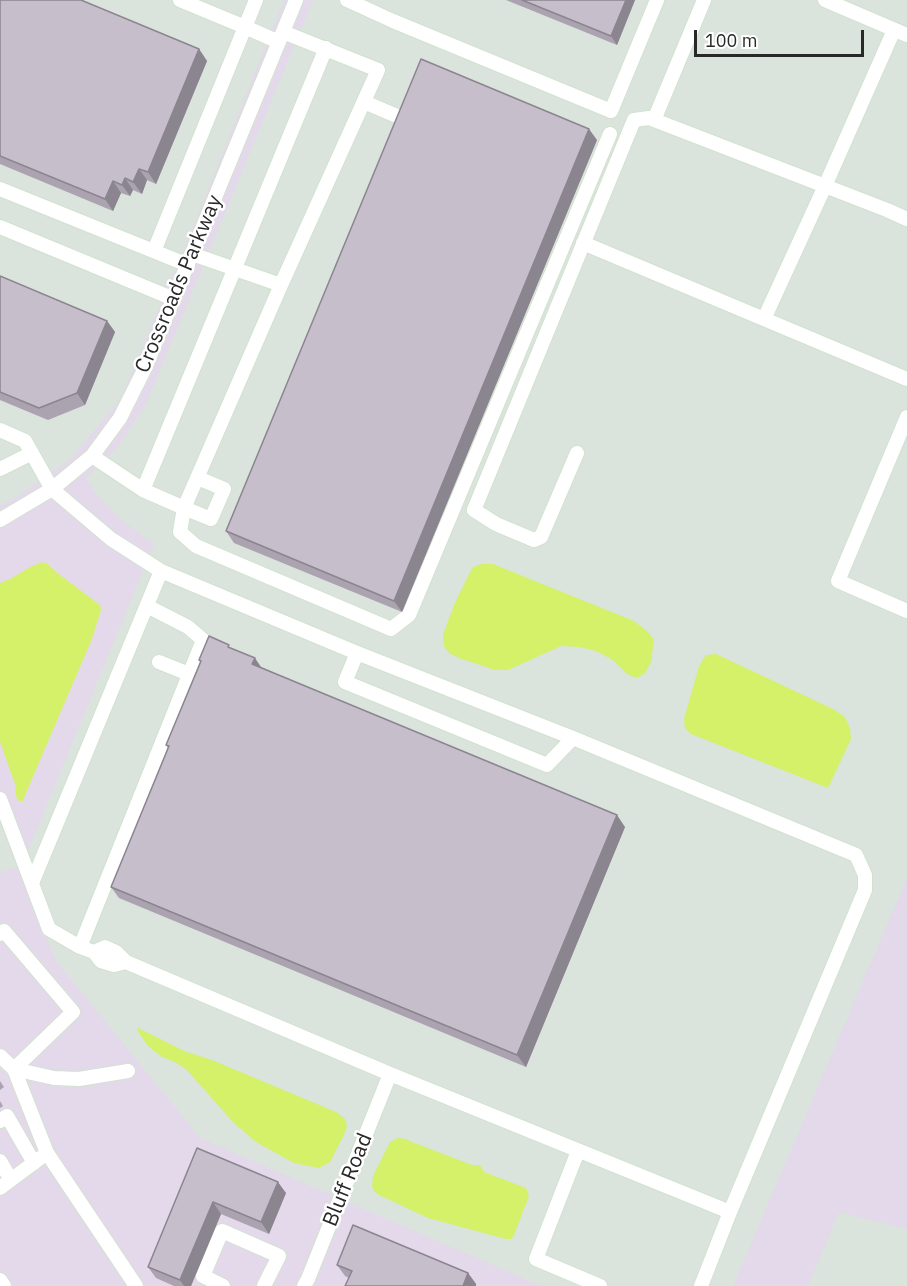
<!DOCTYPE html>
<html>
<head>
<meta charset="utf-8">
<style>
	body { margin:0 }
	#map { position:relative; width:907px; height:1286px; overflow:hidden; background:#e3d9eb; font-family:"IBM Plex Sans",sans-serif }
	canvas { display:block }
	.scale { position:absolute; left:694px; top:30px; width:170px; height:27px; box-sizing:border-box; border:3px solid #282828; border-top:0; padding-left:8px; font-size:18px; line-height:21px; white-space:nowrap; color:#282828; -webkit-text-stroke:4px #fff; paint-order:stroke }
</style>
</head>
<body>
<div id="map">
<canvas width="907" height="1286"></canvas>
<div class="scale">100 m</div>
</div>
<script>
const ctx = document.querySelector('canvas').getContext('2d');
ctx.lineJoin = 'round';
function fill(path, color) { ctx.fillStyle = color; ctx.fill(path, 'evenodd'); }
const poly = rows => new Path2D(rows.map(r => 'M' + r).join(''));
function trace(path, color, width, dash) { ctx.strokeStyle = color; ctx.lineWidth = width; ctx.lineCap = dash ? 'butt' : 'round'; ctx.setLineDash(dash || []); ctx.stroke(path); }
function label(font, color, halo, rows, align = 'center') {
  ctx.font = font + ' "IBM Plex Sans",sans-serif'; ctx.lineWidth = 5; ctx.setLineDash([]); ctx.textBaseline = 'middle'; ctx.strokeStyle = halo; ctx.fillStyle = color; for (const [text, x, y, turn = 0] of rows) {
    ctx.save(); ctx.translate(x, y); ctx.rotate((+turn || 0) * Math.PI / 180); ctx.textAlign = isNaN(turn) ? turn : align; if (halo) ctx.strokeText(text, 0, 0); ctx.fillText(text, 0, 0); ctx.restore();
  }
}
fill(poly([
	[0,0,284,0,182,254,121,398,71,459,12,500,0,505],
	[313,0,907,0,907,878,733,1286,541,1286,200,1138,56,961,19,872,154,544,120,519,99,498,86,479,119,445,146,404],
	[0,822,17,867,0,873],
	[839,1212,907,1229,907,1286,808,1286]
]), '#dae3dc');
fill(poly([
	[43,562,48,564,56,572,100,605,101,610,92,639,26,793,23,801,19,801,16,796,15,784,0,742,0,583,10,579,32,566],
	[481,564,493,564,634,621,648,632,654,640,651,662,645,673,637,678,627,674,613,660,596,651,580,647,561,646,508,670,495,670,459,658,449,653,444,646,443,635,454,605,469,574,473,567],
	[716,654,833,709,845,717,850,728,851,739,828,788,691,734,685,728,684,719,699,666,706,655],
	[138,1028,184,1051,212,1060,336,1112,345,1119,347,1126,344,1135,330,1162,319,1168,294,1163,256,1142,233,1122,186,1069,175,1062,162,1057,148,1046,137,1030],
	[398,1138,406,1139,412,1142,472,1165,480,1165,484,1172,526,1188,529,1196,514,1235,512,1239,506,1239,428,1218,379,1195,374,1191,372,1186,373,1176,390,1142]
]), '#d4f169');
const minor = poly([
	[180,0,245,27,256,0],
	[347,0,393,21,611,111,657,0],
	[825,0,907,35],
	[894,30,825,186,887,210,907,219],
	[364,102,404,119],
	[654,120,704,0],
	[0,189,188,265],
	[0,227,174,299],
	[583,243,907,379],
	[154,251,245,27,279,42],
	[192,254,281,285,184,508,211,519,224,489,198,478],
	[281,285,378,70,283,32],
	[907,417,838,581,907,611],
	[0,430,25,441,52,489,111,539,161,571,32,883],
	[577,453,541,537,534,540,496,524,474,510,634,120,649,118,825,186,764,319],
	[92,456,143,490,184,508,180,532,196,546,391,629,409,615,610,134],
	[0,469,32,453],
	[143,490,326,48],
	[0,520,52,489,92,456,120,418,145,368,296,0],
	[161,571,357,653,573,738,547,765,345,682,357,653],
	[159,662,189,674],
	[573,738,856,855,865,875,865,890,730,1212],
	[0,799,49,929,80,947,203,640,188,627,147,606],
	[0,934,4,931,73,1012,14,1069],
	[80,947,94,952,101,961,114,965,126,962,116,952,105,947,94,952],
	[126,962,390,1074,730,1212,701,1286],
	[0,1056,14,1069,47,1153,0,1188],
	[14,1069,54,1078,79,1079,128,1071],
	[0,1121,7,1116,34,1163],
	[578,1151,536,1259,600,1286],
	[47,1153,136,1286],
	[0,1161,11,1180],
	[0,1280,4,1286],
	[223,1286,203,1276,222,1231,279,1256,264,1286],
	[304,1286,308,1279,390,1074]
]);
trace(minor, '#d3e2cf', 16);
trace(minor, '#fff', 14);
fill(poly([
	[0,0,199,49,207,61,156,184,147,180,142,194,133,190,130,196,121,193,113,211,0,164],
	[506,0,635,0,617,45],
	[597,140,402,612,234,543,226,531],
	[0,276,107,321,115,332,85,405,48,420,0,400],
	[232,649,261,667,625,827,526,1067,119,898,111,887,168,748,166,745,200,662,199,660],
	[0,1081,4,1087,0,1090],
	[0,1101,3,1106,0,1108],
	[197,1148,286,1193,269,1234,221,1214,191,1286,174,1286,156,1278,148,1267],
	[337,1265,468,1273,476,1284,476,1286,345,1286,349,1278,345,1276]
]), '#aba3af');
fill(poly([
	[626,0,635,0,617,45,611,36],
	[199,49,207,61,156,184,148,172],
	[589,129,597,140,402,612,394,601],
	[139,169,147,180,142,194,133,182],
	[125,178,133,190,130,196,122,185],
	[113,181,121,193,113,211,105,199],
	[107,321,115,332,85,405,77,393],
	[255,658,263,670,252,664],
	[617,815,625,827,526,1067,517,1055],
	[278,1182,286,1193,269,1234,261,1222],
	[213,1202,221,1214,191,1286,184,1286,180,1280],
	[468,1273,476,1284,476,1286,463,1286]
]), '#8b858f');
const building = poly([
	[0,0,81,0,199,49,148,172,139,169,133,182,125,178,122,185,113,181,105,199,0,156,0,0],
	[522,0,626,0,611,36,522,0],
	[421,59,589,129,394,601,226,531,421,59],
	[0,276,107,321,77,393,39,408,0,392,0,276],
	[209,636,229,645,228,647,255,658,252,664,617,815,517,1055,111,887,169,746,166,745,201,661,199,660,209,636],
	[197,1148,278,1182,261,1222,213,1202,180,1280,148,1267,197,1148],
	[353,1225,468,1273,463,1286,345,1286,352,1271,337,1265,353,1225]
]);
fill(building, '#c7becc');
trace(building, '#8b858f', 1.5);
label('21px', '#282828', '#fff', [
	["Crossroads Parkway",179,284,-67],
	["Bluff Road",348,1180,-68]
]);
</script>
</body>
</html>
